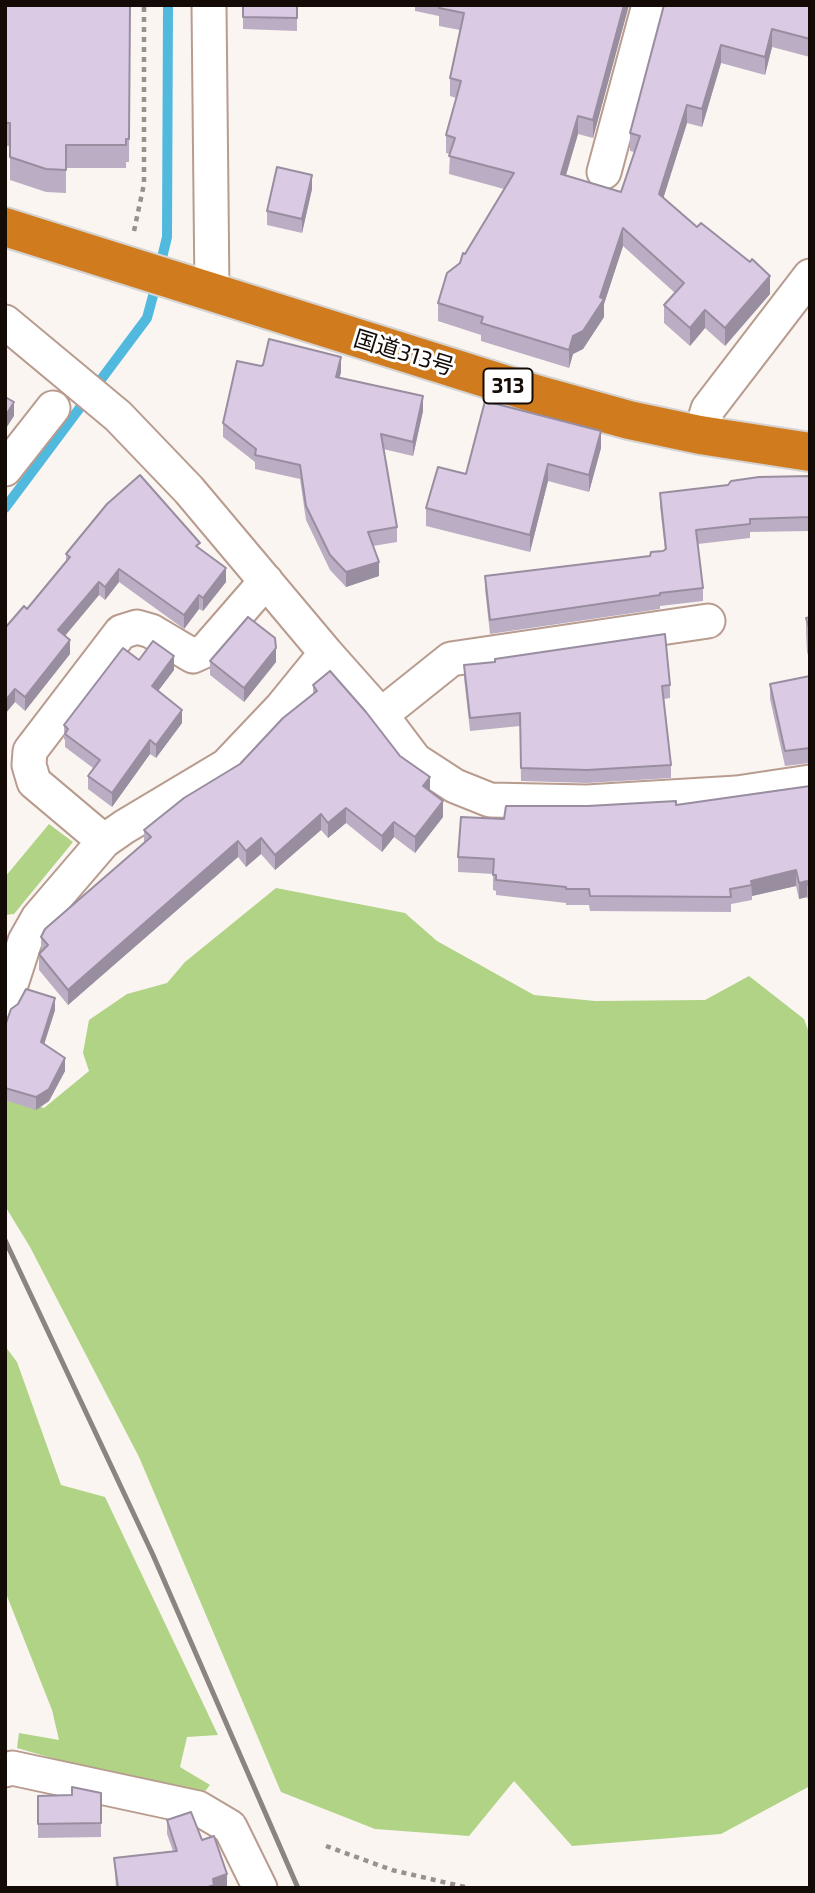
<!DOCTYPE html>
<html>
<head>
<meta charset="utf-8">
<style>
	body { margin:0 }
	#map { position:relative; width:815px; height:1893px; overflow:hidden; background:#fbf5f2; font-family:"Exo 2",sans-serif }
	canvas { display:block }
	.frame { position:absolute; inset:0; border:7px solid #140b06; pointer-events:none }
</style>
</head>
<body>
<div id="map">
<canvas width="815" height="1893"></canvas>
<div class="frame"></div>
</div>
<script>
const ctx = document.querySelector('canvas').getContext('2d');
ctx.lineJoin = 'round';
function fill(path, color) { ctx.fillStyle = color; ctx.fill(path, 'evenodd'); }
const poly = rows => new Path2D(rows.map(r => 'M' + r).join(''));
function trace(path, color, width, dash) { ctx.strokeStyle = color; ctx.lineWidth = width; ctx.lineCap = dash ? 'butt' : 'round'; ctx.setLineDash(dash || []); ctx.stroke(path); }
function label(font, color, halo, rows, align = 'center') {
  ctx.font = font + ' "Exo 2","Noto Sans JP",sans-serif'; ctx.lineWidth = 6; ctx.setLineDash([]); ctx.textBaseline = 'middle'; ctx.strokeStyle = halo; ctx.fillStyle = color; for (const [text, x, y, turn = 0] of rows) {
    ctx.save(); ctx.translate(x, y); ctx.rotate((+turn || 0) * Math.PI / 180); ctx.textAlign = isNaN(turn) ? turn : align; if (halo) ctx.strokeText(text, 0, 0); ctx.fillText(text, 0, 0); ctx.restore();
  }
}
fill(poly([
	[49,824,73,842,14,914,5,915,5,877],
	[276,888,405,913,437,941,534,995,595,1001,705,1000,749,976,804,1019,810,1035,810,1786,721,1834,572,1846,514,1781,469,1836,375,1829,281,1792,139,1457,30,1247,5,1206,5,1100,14,1097,44,1108,89,1071,83,1053,89,1020,127,994,167,983,185,962],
	[5,1346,17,1362,61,1485,105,1497,218,1735,187,1737,180,1767,210,1785,198,1800,17,1748,19,1733,59,1740,52,1710,5,1591]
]), '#b0d385');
trace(poly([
	[160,266,167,237,168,5],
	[5,508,147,318,157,281]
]), '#51b9de', 10);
const minor = poly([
	[209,5,212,293],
	[604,172,649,5],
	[5,322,118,416,189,490,326,653,381,715,415,760,455,786,490,800,587,802,737,793,810,782],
	[700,435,708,409,810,276],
	[5,469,53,408],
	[381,715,451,659,708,621],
	[104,841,34,782,29,765,30,751,121,632,137,627,151,631,193,656,206,650,266,581],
	[5,1003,25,941,38,918,104,841,124,827,226,766,282,707,326,653],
	[5,1770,12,1768,198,1808,230,1827,260,1888]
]);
const highway = poly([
	[5,227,539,395,629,420,700,435,810,452]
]);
trace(minor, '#b89c8f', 37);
trace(highway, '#d5d3d2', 42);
trace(poly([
	[134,231,144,184,144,5],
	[326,1846,392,1870,469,1888]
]), '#99918d', 4.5, [5, 5]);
trace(minor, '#fff', 33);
trace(highway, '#d07b1d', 38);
trace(poly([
	[5,1240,153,1555,298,1888]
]), '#8c8480', 5);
fill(poly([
	[5,5,130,5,129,162,126,162,126,168,66,168,66,193,46,192,10,180,10,146,5,146],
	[243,5,297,5,297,31,243,29],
	[415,5,629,5,593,138,578,134,566,175,621,192,634,152,630,151,630,133,664,5,810,5,810,57,772,47,765,75,721,63,702,127,687,123,663,198,770,294,725,346,705,328,690,346,664,323,664,305,675,293,623,246,604,304,604,317,583,349,573,354,569,368,481,341,481,335,438,321,438,303,460,263,504,189,449,174,450,154,446,153,446,135,456,98,450,96,450,78,460,30,439,26,439,16,415,11],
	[312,189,302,233,267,225,267,211],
	[261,366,341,372,339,378,423,411,413,456,383,449,397,527,397,542,373,546,379,576,346,587,330,570,306,520,300,479,255,469,255,462,223,437,223,423],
	[601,448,589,492,548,481,530,552,426,526,426,508,466,474],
	[810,476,810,531,750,532,750,538,698,544,703,588,703,601,660,606,660,609,490,634,485,589,485,576,650,556,665,550,660,506,660,493],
	[200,549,226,582,203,611,199,609,184,629,119,582,105,600,99,595,65,636,70,654,25,711,15,702,5,714,27,609,66,562,66,554],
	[810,617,810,662,807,652,806,633,806,618],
	[139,660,174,670,158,691,182,723,156,758,150,754,112,807,88,789,88,776,93,768,65,747,65,740,64,739,64,725],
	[210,661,276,662,244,702,210,675],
	[464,665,670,685,670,698,664,699,671,765,671,778,587,783,521,781,520,726,470,731,464,678],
	[810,676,810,763,785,766,770,699,770,684],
	[313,685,400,756,430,791,443,817,415,853,394,837,382,852,346,823,328,838,321,830,275,870,261,854,246,867,238,857,68,1005,39,970,39,954,41,952,41,937,144,842,144,830,240,764,313,695],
	[810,786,809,902,807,897,799,899,796,886,752,896,752,900,731,904,731,912,590,911,589,905,566,905,566,903,496,895,496,891,493,890,493,874,458,872,458,857,504,819,588,806,676,805],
	[55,1010,44,1044,65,1071,49,1101,36,1110,5,1100,5,1026],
	[101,1793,101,1837,38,1838,38,1796,72,1795],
	[167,1820,202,1840,227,1888,116,1888,114,1858,173,1851,167,1834]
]), '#bbaec4');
fill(poly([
	[624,5,629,5,593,138,593,120],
	[772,29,772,47,765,75,765,57],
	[721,45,721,63,702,127,702,109],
	[687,105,687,123,659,212,659,194],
	[578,116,578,134,561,192,561,174],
	[312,175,312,189,302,233,302,219],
	[623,228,623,246,604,304,604,317,583,349,573,354,569,368,569,350,573,336,600,297],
	[770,276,770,294,725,346,725,328],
	[705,310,705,328,690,346,690,328],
	[341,357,341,372,336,392,336,377],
	[423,396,423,411,413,456,413,442],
	[14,402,14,416,5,430,5,417],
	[601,431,601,448,589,492,589,475],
	[548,464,548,481,530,552,530,535],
	[379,562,379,576,346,587,346,572],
	[226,568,226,582,203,611,203,598],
	[119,569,119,582,105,600,105,587],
	[99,582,99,595,58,644,58,630],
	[199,595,199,609,184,629,184,615],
	[70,640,70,654,25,711,25,697],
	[276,648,276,662,244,702,244,688],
	[174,656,174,670,152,699,152,686],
	[15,689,15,702,5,714,5,701],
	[182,710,182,723,156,758,156,745],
	[150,740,150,754,112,807,112,793],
	[430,777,430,793,423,786],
	[443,801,443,817,415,853,415,837],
	[346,808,346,823,328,838,328,823],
	[321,814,321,830,275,870,275,855],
	[394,822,394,837,382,852,382,836],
	[261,838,261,854,246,867,246,851],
	[238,841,238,857,68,1005,68,990],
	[796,870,796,886,752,896,751,881],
	[807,881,807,897,799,899,799,883],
	[55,998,55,1010,41,1054,41,1042],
	[65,1058,65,1071,49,1101,36,1110,36,1097],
	[227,1874,227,1888,205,1888,213,1879]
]), '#998da0');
const building = poly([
	[5,5,130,5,129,139,126,139,126,145,66,145,66,170,46,169,10,157,10,123,5,123,5,5],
	[243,5,297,5,297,18,243,17,243,5],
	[440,5,624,5,593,120,578,116,561,174,621,192,640,136,630,133,664,5,810,5,810,39,772,29,765,57,721,45,702,109,687,105,659,194,697,227,701,223,750,262,752,259,770,276,725,328,705,310,690,328,664,305,684,283,623,228,600,297,604,299,583,331,573,336,569,350,481,323,483,317,438,303,447,273,460,263,463,253,465,254,514,173,449,156,455,138,446,135,461,81,450,78,464,13,439,8,440,5],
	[277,167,312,175,302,219,267,211,277,167],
	[269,339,341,357,336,377,423,396,413,442,381,434,397,527,368,532,379,562,346,572,330,555,306,506,300,465,255,455,256,449,223,423,237,361,261,366,263,365,269,339],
	[5,397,14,402,5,417,5,397],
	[485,401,601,431,589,475,548,464,530,535,426,508,438,467,466,474,485,401],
	[140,475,200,543,196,546,226,568,203,598,199,595,184,615,119,569,105,587,99,582,58,630,70,640,25,697,15,689,5,701,5,628,24,606,27,609,70,557,66,554,107,504,140,475],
	[810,476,810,517,750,519,750,524,696,530,703,588,660,593,660,595,490,620,485,576,650,556,651,552,663,551,666,549,660,493,728,485,731,481,759,477,810,476],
	[248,617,275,638,276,648,244,688,210,661,248,617],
	[810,617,810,631,806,618,810,617],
	[665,634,670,685,662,686,671,765,587,770,521,768,520,713,470,718,464,665,495,662,495,659,665,634],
	[153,641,174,656,152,686,182,710,156,745,150,740,112,793,88,776,100,760,65,734,68,729,64,725,123,648,139,660,153,641],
	[330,671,366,712,400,756,430,777,423,786,443,801,415,837,394,822,382,836,346,808,328,823,321,814,275,855,261,838,246,851,238,841,68,990,39,954,48,945,41,937,45,929,151,837,144,830,184,798,240,764,283,718,317,691,313,685,330,671],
	[810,676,810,748,785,751,770,684,810,676],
	[810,786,809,887,807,881,799,883,796,870,751,881,752,885,730,889,731,897,590,896,589,889,566,889,566,887,496,880,496,875,493,875,494,859,458,857,461,817,504,819,506,806,588,806,676,801,676,805,810,786],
	[26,989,55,998,41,1042,65,1058,49,1089,36,1097,5,1088,5,1026,11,1009,18,1004,26,989],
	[72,1787,101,1793,101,1823,38,1824,38,1796,72,1795,72,1787],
	[191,1812,202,1840,214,1836,227,1874,213,1879,214,1885,205,1888,118,1888,114,1858,177,1851,167,1820,191,1812]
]);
fill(building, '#dacae4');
trace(building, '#998da0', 2);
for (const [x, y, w] of [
	[508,386,49]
]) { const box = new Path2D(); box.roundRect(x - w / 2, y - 17.5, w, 35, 5); ctx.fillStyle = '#fff'; ctx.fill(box); trace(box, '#140b06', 2); }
label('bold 21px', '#140b06', null, [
	["313",508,386]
]);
label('23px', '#140b06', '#fff', [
	["国道313号",404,353,17]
]);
</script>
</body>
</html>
